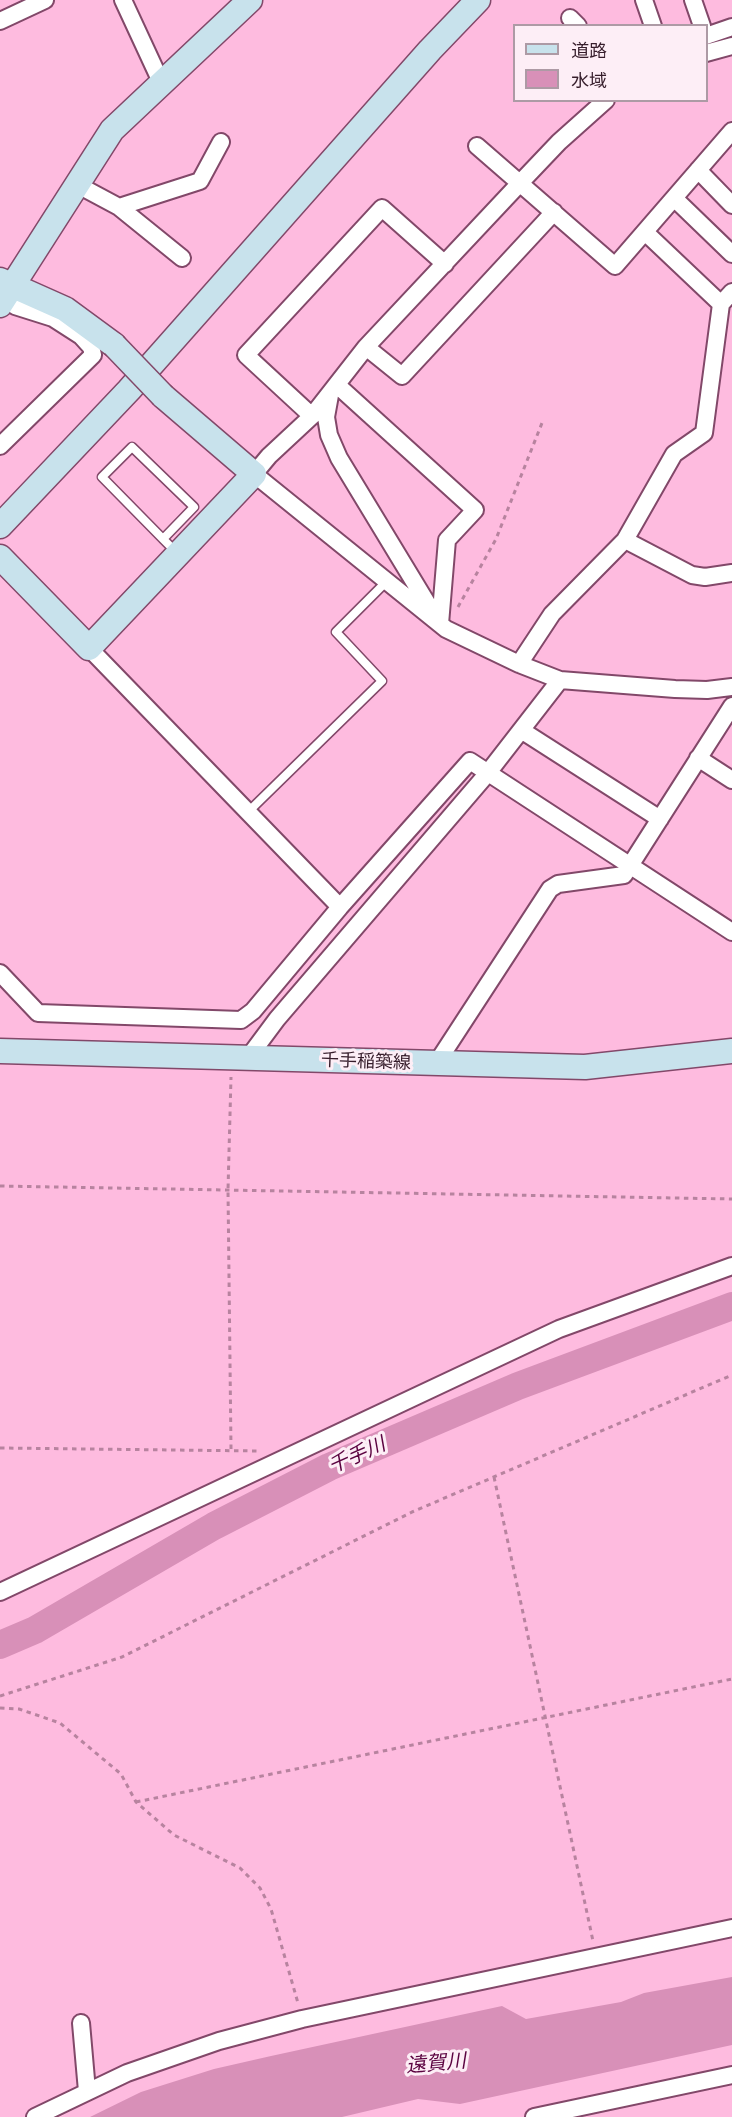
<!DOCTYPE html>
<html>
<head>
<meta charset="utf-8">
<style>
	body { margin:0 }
	#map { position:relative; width:732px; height:2117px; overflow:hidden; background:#febbdf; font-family:Manrope,"Noto Sans JP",sans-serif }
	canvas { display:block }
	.legend { position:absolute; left:513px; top:24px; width:195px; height:78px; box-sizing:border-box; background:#fdeef6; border:2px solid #ad9aa5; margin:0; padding:8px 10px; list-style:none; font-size:18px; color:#361d2b }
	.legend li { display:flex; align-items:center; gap:12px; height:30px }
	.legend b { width:30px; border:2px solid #ad9aa5 }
</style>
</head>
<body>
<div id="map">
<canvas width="732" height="2117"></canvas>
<ul class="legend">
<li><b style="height:8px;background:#c8e2ec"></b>道路</li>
<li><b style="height:16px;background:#d890b8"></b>水域</li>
</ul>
</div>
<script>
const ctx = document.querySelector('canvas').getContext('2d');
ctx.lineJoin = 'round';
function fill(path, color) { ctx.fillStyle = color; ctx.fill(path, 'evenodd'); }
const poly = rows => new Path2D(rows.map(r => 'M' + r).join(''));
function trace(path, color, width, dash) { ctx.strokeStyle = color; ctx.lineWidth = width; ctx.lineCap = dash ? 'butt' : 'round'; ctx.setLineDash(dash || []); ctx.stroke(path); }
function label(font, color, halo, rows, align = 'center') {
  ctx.font = font + ' Manrope,"Noto Sans JP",sans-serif'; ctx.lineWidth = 6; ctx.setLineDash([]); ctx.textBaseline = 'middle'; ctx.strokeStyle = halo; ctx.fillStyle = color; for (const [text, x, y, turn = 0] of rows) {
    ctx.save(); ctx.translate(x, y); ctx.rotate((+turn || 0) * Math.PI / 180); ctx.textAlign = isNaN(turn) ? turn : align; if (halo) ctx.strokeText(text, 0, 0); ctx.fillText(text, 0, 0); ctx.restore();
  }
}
fill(poly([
	[732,1977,732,2045,460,2104,418,2099,342,2117,90,2117,141,2092,214,2069,271,2056,502,2006,526,2019,621,2002,644,1993]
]), '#d890b8');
trace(poly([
	[0,1645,35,1630,214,1526,329,1467,518,1386,732,1306]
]), '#d890b8', 28);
const lane = poly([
	[163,539,194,507,132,447,102,477,163,539,176,552],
	[248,812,382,681,336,632,387,581]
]);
const street = poly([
	[123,0,161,82],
	[644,0,653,26],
	[693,0,702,26],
	[570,18,578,26],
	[0,21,45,0],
	[706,36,732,27],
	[706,53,732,46],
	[606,100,559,142,520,183,366,347,312,416,269,456,254,474,446,629,519,664,560,680,675,689,707,690,732,687],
	[477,146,615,266,732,131],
	[698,170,732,205],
	[76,184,119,207,200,181,221,142],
	[674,198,732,254],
	[119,207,182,258],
	[645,232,721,304],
	[366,347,402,376,554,212],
	[337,385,475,510,447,540,440,624],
	[330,395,326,417,329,435,339,458,433,613],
	[312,416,246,355,382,208,445,264],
	[0,446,93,355,91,347,81,336,53,318,15,306],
	[625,540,692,575,705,577,732,573],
	[89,648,340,907],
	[519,664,552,614,625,540,674,454,704,433,721,304,732,292],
	[521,730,660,819],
	[698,758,732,780],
	[0,973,38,1013,241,1020,253,1011,340,907,470,761,732,932],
	[248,1058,277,1019,487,774,560,680],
	[436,1064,550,889,558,884,624,875,732,706],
	[0,1592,559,1329,732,1266],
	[81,2023,87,2091],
	[35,2117,127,2073,219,2041,302,2019,732,1928],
	[534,2117,732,2075]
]);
const secondary = poly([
	[0,280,65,309,114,345],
	[0,305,112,130,250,0],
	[0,526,129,390,430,50,478,0],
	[0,557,89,648,254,474,163,396],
	[0,1051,585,1067,732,1051]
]);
trace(lane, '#824869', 11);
trace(street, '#824869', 20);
trace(secondary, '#824869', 27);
trace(poly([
	[458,607,496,539,542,423],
	[0,1186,732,1199],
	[0,1448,260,1451],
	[231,1449,228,1190,231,1077],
	[494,1477,593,1941],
	[0,1696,122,1657,412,1512,732,1375],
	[0,1708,19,1709,60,1723,121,1774,136,1802,174,1835,240,1868,260,1888,271,1909,298,2003],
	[136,1802,732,1679]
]), '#b7839f', 3, [4.5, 4.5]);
trace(lane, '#fff', 8);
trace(street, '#fff', 16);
trace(secondary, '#c8e2ec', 24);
const secondaryBridge = poly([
	[114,345,163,396]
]);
trace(secondaryBridge, '#824869', 27, []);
trace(secondaryBridge, '#c8e2ec', 24);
label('18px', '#361d2b', '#fdeef6', [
	["千手稲築線",366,1062,2]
]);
label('italic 20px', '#5b0340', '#fdeef6', [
	["千手川",357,1456,-24],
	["遠賀川",436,2064,-5]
]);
</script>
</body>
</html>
